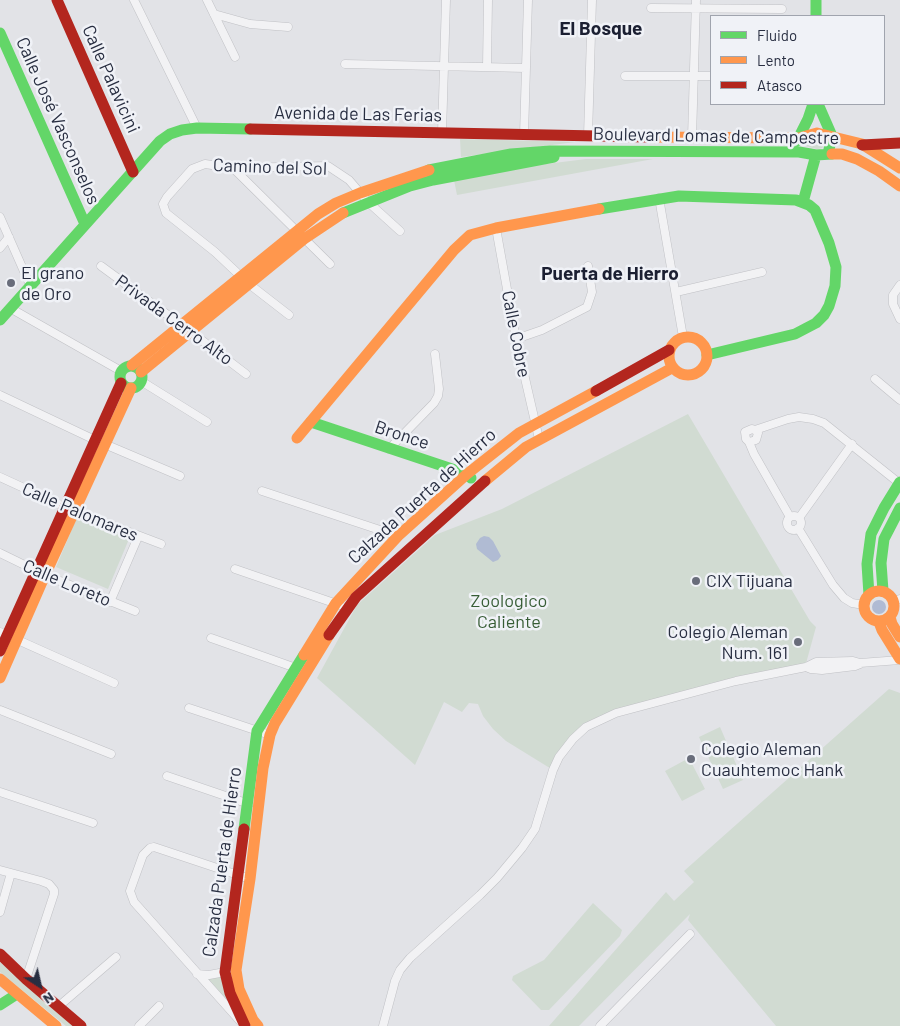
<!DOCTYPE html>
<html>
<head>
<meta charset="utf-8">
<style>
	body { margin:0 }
	#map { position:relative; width:900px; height:1026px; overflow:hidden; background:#e2e3e7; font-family:Barlow,sans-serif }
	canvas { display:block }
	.legend { position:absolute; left:710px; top:15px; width:175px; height:90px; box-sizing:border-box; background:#f0f2f7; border:1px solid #a0a4ae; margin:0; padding:6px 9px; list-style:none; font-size:15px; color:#282e41 }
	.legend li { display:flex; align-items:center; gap:10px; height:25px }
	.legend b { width:25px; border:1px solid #a0a4ae }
	.north { position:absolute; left:15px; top:961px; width:50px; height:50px; -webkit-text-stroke:4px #f0f2f7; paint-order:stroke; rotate:145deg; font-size:14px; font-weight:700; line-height:20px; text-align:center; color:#282e41 }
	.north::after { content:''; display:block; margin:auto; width:18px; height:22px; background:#282e41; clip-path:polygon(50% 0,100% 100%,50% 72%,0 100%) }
</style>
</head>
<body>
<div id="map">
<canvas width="900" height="1026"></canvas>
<ul class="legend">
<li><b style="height:6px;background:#63d668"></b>Fluido</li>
<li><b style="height:6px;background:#ff974d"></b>Lento</li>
<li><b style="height:6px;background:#b3261e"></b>Atasco</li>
</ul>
<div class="north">N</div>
</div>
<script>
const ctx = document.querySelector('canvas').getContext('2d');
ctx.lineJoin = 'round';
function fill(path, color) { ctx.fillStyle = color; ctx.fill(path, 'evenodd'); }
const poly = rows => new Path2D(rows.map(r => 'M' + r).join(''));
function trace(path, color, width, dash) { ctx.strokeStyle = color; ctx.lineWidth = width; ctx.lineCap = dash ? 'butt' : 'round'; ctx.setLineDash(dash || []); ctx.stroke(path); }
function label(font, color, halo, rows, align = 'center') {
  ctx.font = font + ' Barlow,sans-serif'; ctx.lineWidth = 5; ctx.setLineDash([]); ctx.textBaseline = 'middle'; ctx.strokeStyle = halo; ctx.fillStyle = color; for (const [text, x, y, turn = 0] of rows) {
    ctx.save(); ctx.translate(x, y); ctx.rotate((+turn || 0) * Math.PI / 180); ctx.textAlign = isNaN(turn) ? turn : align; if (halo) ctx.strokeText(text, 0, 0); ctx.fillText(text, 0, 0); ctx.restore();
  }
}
fill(poly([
	[810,136,824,138,826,143,822,148,817,149,805,146,803,142],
	[460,139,575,142,461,157],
	[586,159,653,159,457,195,454,180,538,165],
	[688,414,810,621,816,627,805,667,615,713,586,727,553,770,506,741,493,729,483,716,478,704,469,703,462,712,444,702,415,765,317,678,357,605,435,535,502,509],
	[77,517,129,539,108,589,56,567],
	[889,689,900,693,900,1026,776,1026,688,920,690,914,579,1026,549,1026,666,892,674,901,694,882,684,871],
	[720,727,743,780,723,789,699,737],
	[689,758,705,789,682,801,665,771],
	[593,903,622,930,620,936,549,1010,541,1010,512,980,513,976,544,960],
	[0,962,75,1026,66,1026,0,972],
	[220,975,229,1002,203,977,214,978]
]), '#d1dbd2');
fill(poly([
	[484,536,489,537,493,541,501,556,498,560,493,562,477,549,476,544,480,538],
	'872 607a7 7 0 1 1 14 0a7 7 0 1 1-14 0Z'
]), '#b0bbd3');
const street = poly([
	[134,0,197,128],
	[207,0,235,57],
	[651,8,782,9],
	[214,14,250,24,288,27],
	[345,64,526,68],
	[487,67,488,0],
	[625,76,711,76],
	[442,133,446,0],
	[524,135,528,0],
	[588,136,592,0],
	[692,138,696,0],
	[233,168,330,264],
	[659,198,683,337],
	[0,217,30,285],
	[496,228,516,339,539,439],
	[0,248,9,237],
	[101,266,191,332,246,374],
	[900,285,893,295,893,304,900,319],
	[676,292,762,272],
	[10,308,121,371],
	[289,315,249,284,215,252,166,213,163,204,167,197,192,169,205,164,233,168,328,166,349,180,368,202,400,231],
	[516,339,542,330,587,307,592,292,588,266],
	[875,379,900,400],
	[141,381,207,422],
	[0,395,95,440,180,476],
	[755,430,788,419,799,417,813,419,824,423,899,483],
	[749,442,756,440,758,433,755,430,752,429,745,432,746,439,749,442,754,454,790,517],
	[389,449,434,403,438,396,439,389,435,354],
	[0,477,74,511,161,544],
	[262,491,398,536],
	'787 523a7 7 0 1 1 14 0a7 7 0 1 1-14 0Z',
	[799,518,852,444],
	[798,528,833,585,844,598,852,603,864,605],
	[0,553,45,575,135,611],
	[235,569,340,605],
	[894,601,900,599],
	[110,602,138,537],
	[0,632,114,683],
	[211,638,296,668],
	[806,667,811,669,822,670,855,666,860,664],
	[189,708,270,735],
	[0,710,111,754],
	[167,776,249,804],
	[0,792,93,823],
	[0,870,41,881,49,884,54,890,54,894,26,979],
	[0,912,11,873],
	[197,974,209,975,225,972],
	[59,1006,116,957],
	[240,1021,134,902,130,891,143,855,150,848,154,847,250,879],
	[139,1026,159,1006],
	[383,1026,395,981,400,970,410,958,480,895,497,878,522,848,535,829,553,770,559,757,573,739,586,727,616,713,736,681,806,667,816,662,853,661,860,663,900,660],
	[600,1026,690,934]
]);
trace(street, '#c0c1c5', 9);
trace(street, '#f2f2f4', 8);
trace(poly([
	[816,0,816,16],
	[0,33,85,224],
	[818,104,832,136,828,154],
	[797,141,808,119,813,104],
	[429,170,511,154,550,151,799,152,816,155,832,154],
	[803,202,816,155],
	[599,209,679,196,796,200,809,205,815,210,829,243,836,267,835,286,829,306,824,315,816,323,795,334,707,355],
	[343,213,410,186,433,180,554,157],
	[0,320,160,141,170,134,182,130,197,128,250,129],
	'120 377a11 11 0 1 1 22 0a11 11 0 1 1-22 0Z',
	[311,422,467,474,471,478],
	[883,591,881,563,884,539,900,508],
	[869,595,867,564,871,534,884,508,900,482],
	[244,829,257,731,304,655],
	[0,1005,17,994]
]), '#63d668', 11);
trace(poly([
	[648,137,799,138,817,133,862,144,900,168],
	[832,154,842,154,857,159,879,171,900,186],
	'669 356a19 19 0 1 1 38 0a19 19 0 1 1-38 0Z',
	[132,365,318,214,336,203,360,193,429,170],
	[141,372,304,239,343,213],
	[297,438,454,250,470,235,496,228,599,209],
	[485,481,526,447,672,368],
	'864 606a15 15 0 1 1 30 0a15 15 0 1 1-30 0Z',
	[890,617,892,624,900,637],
	[879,622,882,630,900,659],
	[304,655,336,603,398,536,467,474,519,433,596,391],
	[0,678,45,575,131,388],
	[0,979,56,1026],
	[258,1026,253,1020,239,989,236,970,250,879,263,768,270,735,275,723,329,635]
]), '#ff974d', 11);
trace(poly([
	[57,0,133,172],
	[250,129,648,137],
	[862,145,900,143],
	[596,391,669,350],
	[329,635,356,597,485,481],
	[0,651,121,383],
	[244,829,225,972,230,993,245,1026],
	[0,954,26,979,81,1026]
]), '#b3261e', 11);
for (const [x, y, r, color] of [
	[11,283,5,"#696d7b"],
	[696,581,5,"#696d7b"],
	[798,642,5,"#696d7b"],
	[691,759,5,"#696d7b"]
]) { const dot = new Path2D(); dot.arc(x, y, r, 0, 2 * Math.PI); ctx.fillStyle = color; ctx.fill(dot); trace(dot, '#f0f2f7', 2); }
label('18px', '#282e41', '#f0f2f7', [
	["Calle Palavicini",111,79,66],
	["Avenida de Las Ferias",358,114,1],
	["Calle José Vasconselos",58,121,66],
	["Boulevard Lomas de Campestre",716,136,1],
	["Camino del Sol",270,167,2],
	["Privada Cerro Alto",174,320,36],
	["Calle Cobre",516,334,79],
	["Bronce",402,435,18],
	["Calzada Puerta de Hierro",422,496,-42],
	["Calle Palomares",80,512,23],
	["Calle Loreto",67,583,23],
	["Calzada Puerta de Hierro",222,862,-82]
]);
label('18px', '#282e41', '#f0f2f7', [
	["El grano",21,273],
	["de Oro",21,294],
	["CIX Tijuana",706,581],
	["Colegio Aleman",788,632,"right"],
	["Num. 161",788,653,"right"],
	["Colegio Aleman",701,749],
	["Cuauhtemoc Hank",701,770]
], 'left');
label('18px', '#375d35', '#f0f2f7', [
	["Zoologico",509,601],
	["Caliente",509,622]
]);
label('bold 19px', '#1b1f32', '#f0f2f7', [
	["El Bosque",601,29],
	["Puerta de Hierro",610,274]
]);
</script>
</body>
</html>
